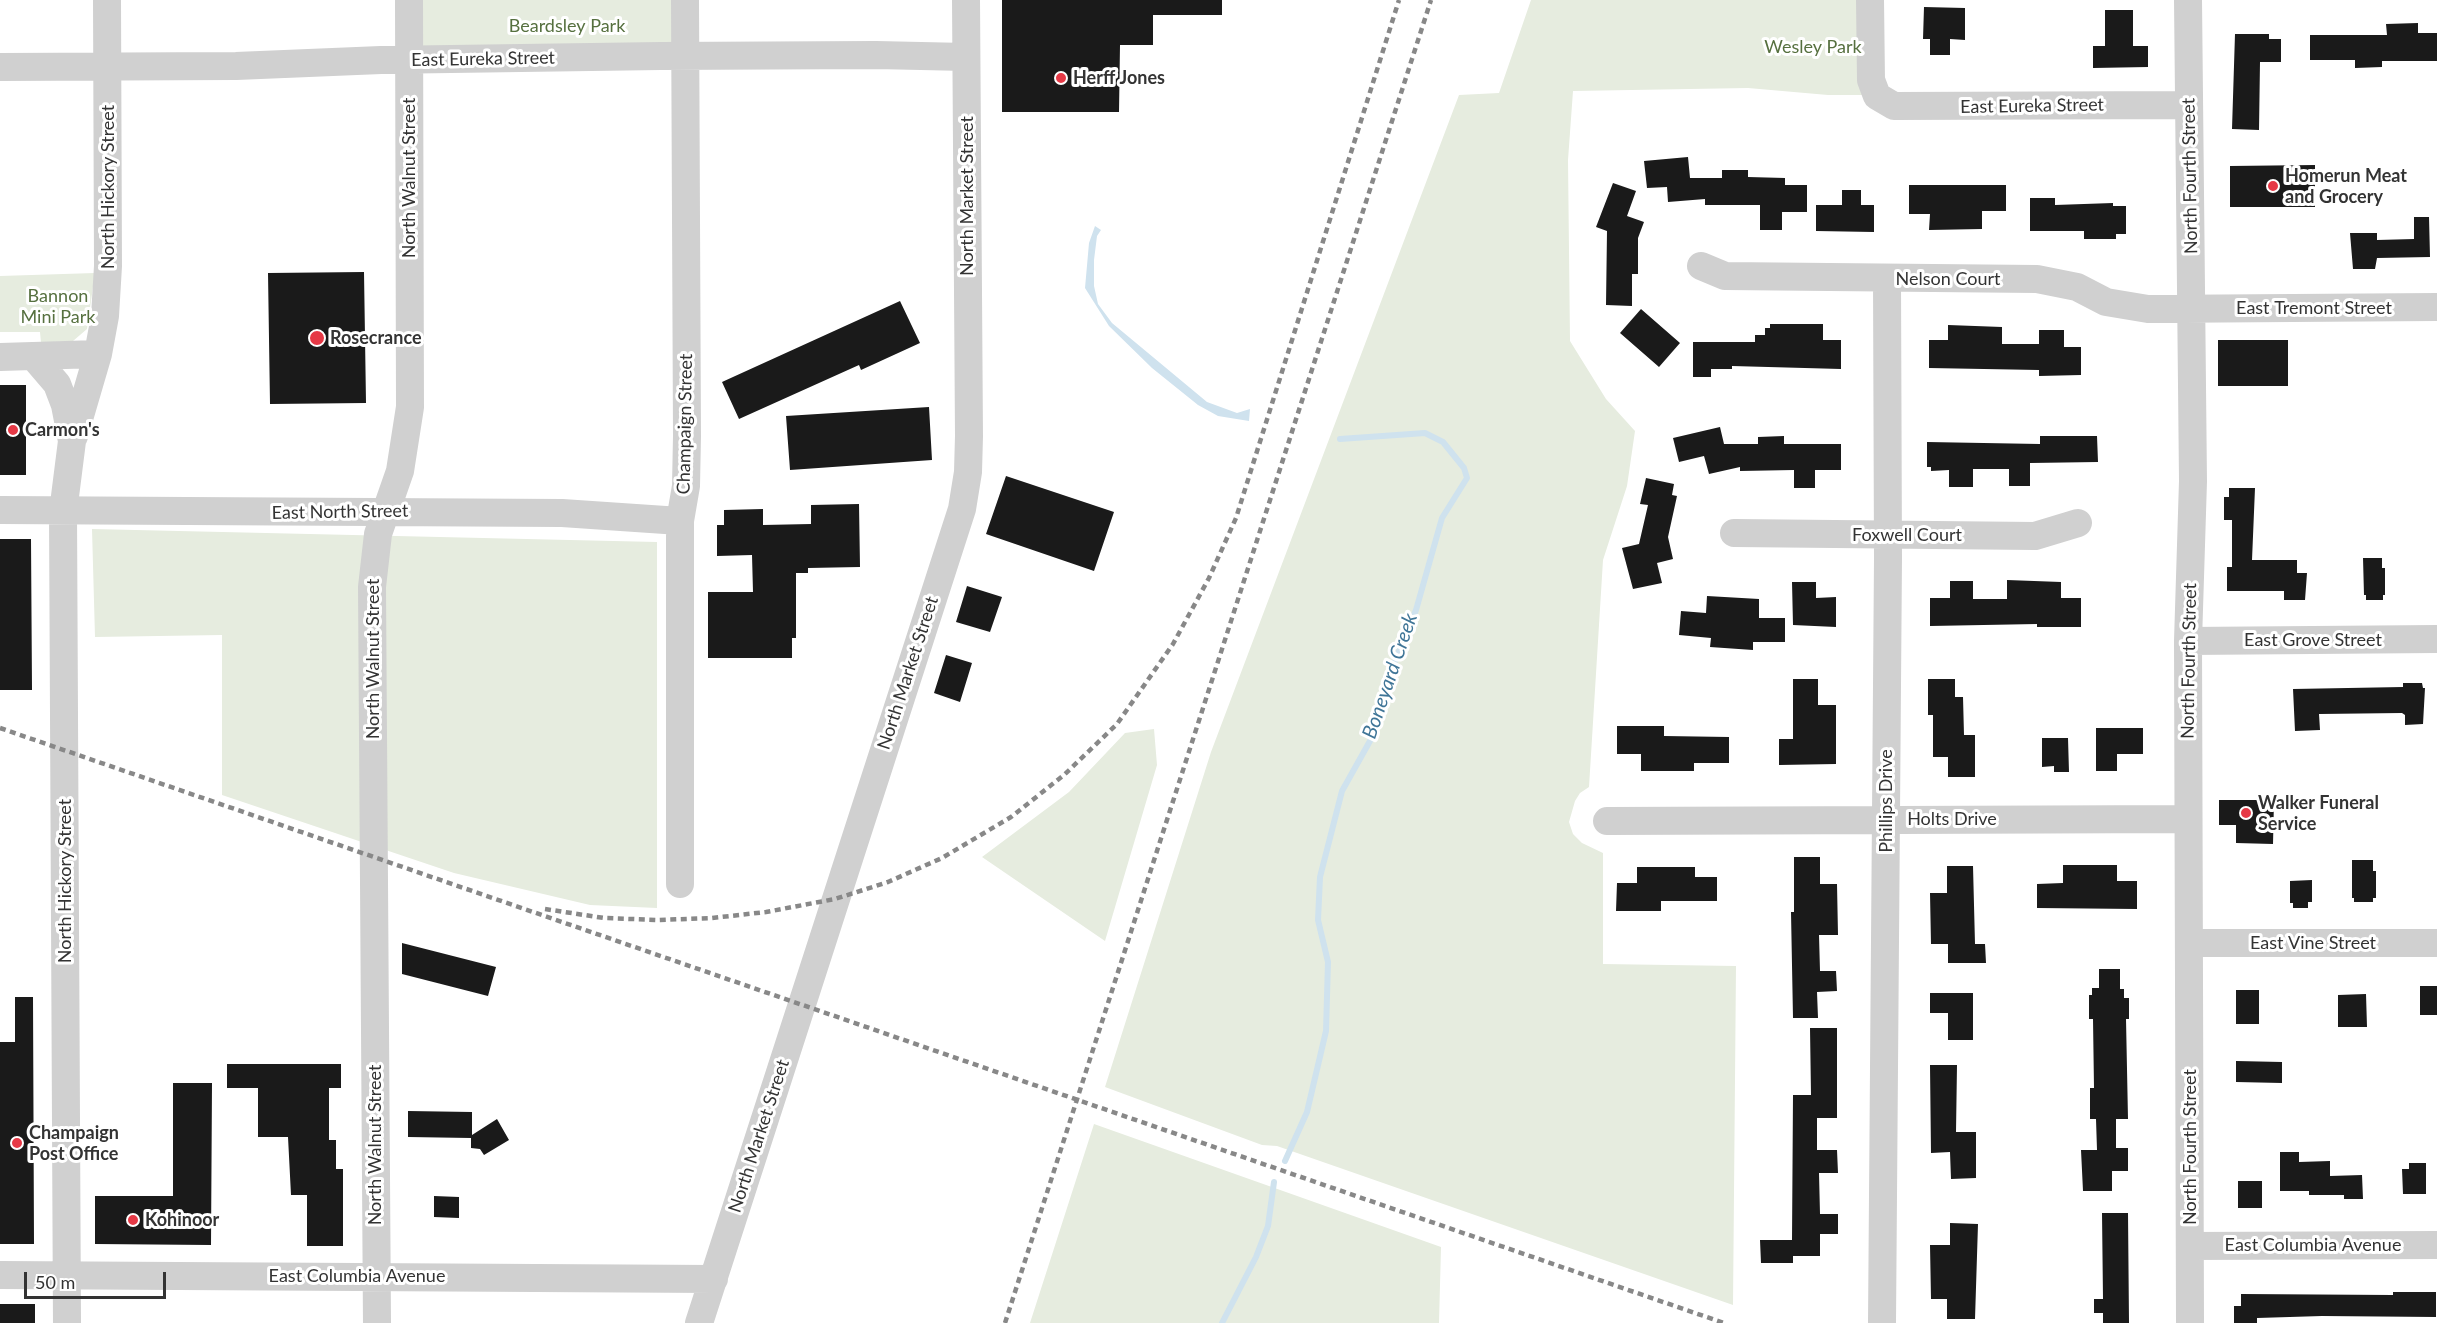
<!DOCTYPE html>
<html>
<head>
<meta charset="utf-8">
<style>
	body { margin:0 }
	#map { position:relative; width:2437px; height:1323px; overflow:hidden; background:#fff; font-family:Lato,sans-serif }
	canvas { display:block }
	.scale { position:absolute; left:24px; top:1272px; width:142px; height:27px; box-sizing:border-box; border:3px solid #333; border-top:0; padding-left:8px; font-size:18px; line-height:21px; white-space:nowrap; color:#333; -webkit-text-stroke:4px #fff; paint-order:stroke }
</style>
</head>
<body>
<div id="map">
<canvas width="2437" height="1323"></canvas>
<div class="scale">50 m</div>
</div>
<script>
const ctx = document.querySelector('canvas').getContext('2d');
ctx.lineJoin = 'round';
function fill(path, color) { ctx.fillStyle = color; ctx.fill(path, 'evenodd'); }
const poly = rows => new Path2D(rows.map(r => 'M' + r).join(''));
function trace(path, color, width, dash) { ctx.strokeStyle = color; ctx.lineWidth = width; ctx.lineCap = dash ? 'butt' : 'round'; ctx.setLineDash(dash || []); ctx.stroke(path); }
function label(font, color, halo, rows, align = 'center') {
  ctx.font = font + ' Lato,sans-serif'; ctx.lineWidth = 6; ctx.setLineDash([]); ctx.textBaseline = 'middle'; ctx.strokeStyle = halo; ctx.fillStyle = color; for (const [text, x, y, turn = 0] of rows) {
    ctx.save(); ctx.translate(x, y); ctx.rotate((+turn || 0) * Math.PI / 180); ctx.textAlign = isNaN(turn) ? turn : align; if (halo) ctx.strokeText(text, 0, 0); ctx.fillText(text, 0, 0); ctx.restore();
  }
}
fill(poly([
	[414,0,681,0,681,51,414,54],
	[1531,0,1871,0,1868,95,1828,95,1748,88,1573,91,1568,160,1570,341,1606,399,1635,431,1627,486,1603,560,1589,787,1580,793,1575,801,1569,822,1573,834,1582,843,1603,853,1603,964,1736,966,1733,1305,1277,1146,1262,1145,1105,1087,1211,752,1459,95,1499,93],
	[95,273,87,329,73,341,41,343,40,332,0,332,0,276],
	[92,529,657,542,657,908,590,905,454,873,222,795,222,635,95,637],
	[1154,729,1157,765,1105,941,982,857,1069,792,1125,733],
	[1094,1124,1441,1247,1439,1323,1030,1323]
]), '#e6ecdf');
fill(poly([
	[1095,226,1101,230,1097,236,1094,260,1094,286,1098,304,1112,323,1207,402,1237,413,1250,409,1249,421,1218,416,1198,405,1152,368,1109,326,1085,288,1089,243]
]), '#cfe2ee');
trace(poly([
	[1285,1161,1307,1112,1326,1031,1328,962,1318,920,1320,877,1342,791,1375,732,1393,666,1416,610,1442,518,1467,478,1464,468,1443,442,1425,433,1340,439],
	[1222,1323,1256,1257,1268,1226,1274,1182]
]), '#cfe2ee', 6);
fill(poly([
	[1002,0,1222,0,1222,15,1153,15,1153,45,1120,45,1119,112,1002,112],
	[1924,7,1965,8,1965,40,1950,39,1950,55,1930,55,1930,39,1923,39],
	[2105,10,2133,10,2133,46,2148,46,2148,67,2093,68,2093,46,2105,46],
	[2418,23,2418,33,2437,33,2437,61,2382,61,2382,67,2355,68,2355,60,2310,60,2310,35,2387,35,2386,24],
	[2235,34,2269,34,2269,39,2281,39,2281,62,2260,62,2259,130,2232,129],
	[1688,157,1690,178,1722,178,1722,170,1748,170,1748,177,1785,178,1785,185,1807,185,1807,212,1782,212,1782,230,1760,230,1760,205,1705,205,1705,199,1668,202,1667,187,1647,188,1644,161],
	[2315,165,2315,207,2230,207,2230,166],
	[1613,183,1636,191,1627,216,1644,222,1638,238,1638,274,1632,274,1632,306,1606,305,1607,231,1596,227],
	[1909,185,2006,185,2006,211,1982,211,1982,229,1929,230,1930,214,1909,214],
	[1842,190,1861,190,1861,205,1874,205,1874,232,1816,231,1816,205,1842,205],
	[2030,198,2055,198,2055,205,2113,203,2113,206,2126,206,2126,234,2116,234,2116,239,2084,239,2084,231,2030,231],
	[2414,217,2429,217,2430,257,2377,258,2375,269,2353,269,2350,233,2377,233,2377,240,2414,239],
	[364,272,366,403,270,404,268,273],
	[900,301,920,343,861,370,859,365,739,419,722,382],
	[1641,309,1680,343,1659,367,1620,333],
	[1770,324,1823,324,1823,340,1841,340,1841,369,1732,366,1732,369,1711,369,1711,377,1693,377,1693,342,1755,342,1755,335,1765,335,1765,328,1770,328],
	[1948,325,2002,327,2002,344,2039,344,2039,330,2064,330,2064,347,2081,347,2081,375,2039,376,2039,370,1929,368,1929,340,1948,340],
	[2218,340,2288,340,2288,386,2218,386],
	[0,385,26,385,26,475,0,475],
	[929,407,932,460,790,470,786,416],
	[1720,427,1724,444,1758,444,1758,437,1784,436,1784,444,1841,444,1841,470,1815,470,1815,488,1794,488,1794,470,1740,471,1740,467,1709,474,1704,456,1679,462,1673,438],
	[2040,436,2097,436,2098,462,2030,463,2030,486,2009,486,2009,469,1973,469,1973,487,1949,487,1949,470,1931,471,1931,467,1927,467,1927,442,2040,444],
	[1006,476,1114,512,1094,571,986,534],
	[1646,478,1674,484,1672,495,1677,496,1668,537,1673,559,1657,563,1662,583,1633,589,1622,548,1639,544,1648,505,1640,504],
	[2229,488,2255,488,2252,560,2297,560,2297,573,2307,573,2305,600,2284,600,2284,591,2227,591,2227,567,2232,567,2232,520,2224,520,2224,497,2229,497],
	[859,504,860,567,808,568,808,573,796,573,796,638,792,638,792,658,708,658,708,592,753,592,752,555,717,556,717,525,724,525,724,510,763,509,763,525,811,524,811,505],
	[0,539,31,539,32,690,0,690],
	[2363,558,2382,558,2382,568,2385,568,2385,595,2383,595,2383,600,2366,600,2366,595,2364,595],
	[2007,580,2061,582,2061,598,2081,598,2081,627,2037,627,2037,624,1930,626,1930,598,1950,598,1950,581,1973,581,1973,599,2007,599],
	[1792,582,1816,582,1816,598,1836,597,1836,627,1793,625],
	[967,586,1002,597,990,632,956,622],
	[1707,596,1759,599,1759,618,1785,618,1785,642,1753,642,1753,650,1710,647,1711,638,1679,635,1681,611,1706,613],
	[946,655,972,663,960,702,934,693],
	[1793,679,1818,679,1818,705,1836,705,1836,764,1779,765,1779,739,1793,739],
	[1928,679,1955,679,1955,697,1963,697,1964,735,1975,735,1975,777,1948,777,1948,757,1933,757,1933,715,1928,715],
	[2403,683,2422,683,2423,688,2425,688,2423,724,2405,725,2405,715,2402,713,2319,714,2320,730,2295,731,2293,689,2403,687],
	[1617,726,1664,726,1664,736,1729,737,1729,763,1694,763,1694,771,1641,771,1641,754,1617,754],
	[2096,728,2143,728,2143,754,2117,754,2117,771,2096,771],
	[2042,738,2068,738,2069,772,2054,772,2054,766,2042,767],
	[2219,800,2274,800,2273,844,2236,843,2236,825,2219,825],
	[1794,857,1820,857,1820,884,1837,884,1838,935,1819,935,1820,971,1836,971,1837,991,1817,992,1818,1018,1793,1018,1791,912,1794,912],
	[2352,860,2373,860,2373,871,2376,871,2376,898,2373,898,2373,902,2354,902,2354,898,2352,898],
	[2063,865,2117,865,2117,881,2137,881,2137,909,2037,908,2037,884,2063,883],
	[1947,866,1973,866,1975,944,1985,944,1986,963,1948,963,1948,944,1931,944,1930,893,1947,893],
	[1637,867,1695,867,1695,877,1717,877,1717,901,1661,901,1661,911,1616,911,1617,883,1637,883],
	[2312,880,2312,902,2308,902,2308,908,2293,908,2293,903,2290,903,2290,881],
	[402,943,496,967,488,996,402,974],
	[2099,969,2120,969,2120,989,2124,989,2124,998,2129,998,2129,1019,2126,1019,2128,1119,2116,1119,2116,1148,2128,1148,2128,1171,2112,1171,2112,1191,2083,1191,2081,1150,2097,1150,2096,1119,2090,1119,2090,1088,2094,1088,2093,1019,2089,1019,2089,995,2092,995,2092,988,2099,988],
	[2420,986,2437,986,2437,1015,2420,1015],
	[2236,990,2259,990,2259,1024,2236,1024],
	[1930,993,1973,993,1973,1040,1948,1040,1948,1013,1930,1013],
	[2366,994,2367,1027,2338,1027,2338,995],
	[15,997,33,997,34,1244,0,1244,0,1042,15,1042],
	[1810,1028,1837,1028,1837,1118,1817,1118,1817,1150,1837,1150,1838,1173,1819,1173,1820,1214,1838,1214,1838,1234,1820,1234,1820,1256,1793,1256,1793,1263,1761,1263,1760,1240,1792,1240,1793,1095,1811,1095],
	[2236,1061,2282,1062,2282,1083,2236,1082],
	[227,1064,341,1064,341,1088,329,1088,329,1140,336,1140,336,1169,343,1169,343,1246,307,1246,307,1195,291,1195,288,1137,258,1137,258,1088,227,1088],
	[1930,1065,1957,1065,1956,1132,1976,1132,1976,1178,1951,1179,1950,1152,1931,1153],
	[173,1083,212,1083,211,1245,95,1244,95,1196,173,1196],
	[408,1111,472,1112,472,1135,497,1119,509,1140,484,1155,480,1149,471,1148,471,1138,408,1137],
	[2280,1152,2299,1152,2299,1162,2330,1161,2330,1176,2362,1175,2363,1199,2344,1199,2344,1195,2309,1195,2309,1191,2280,1191],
	[2409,1163,2426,1163,2426,1194,2403,1194,2402,1169,2409,1169],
	[2238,1181,2262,1181,2262,1208,2238,1208],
	[434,1196,459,1197,459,1218,434,1217],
	[2102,1213,2128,1213,2129,1323,2103,1323,2103,1313,2094,1313,2094,1299,2103,1299],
	[1950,1223,1978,1224,1975,1319,1947,1319,1947,1299,1931,1299,1930,1245,1950,1245],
	[2393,1292,2436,1292,2436,1317,2322,1316,2257,1318,2257,1323,2234,1323,2234,1306,2241,1306,2241,1294,2393,1295],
	[0,1304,35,1304,35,1323,0,1323]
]), '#1a1a1a');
trace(poly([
	[1870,0,1871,80,1877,96,1894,106,2189,105],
	[2188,0,2193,481,2188,641,2190,1323],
	[0,67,236,66,381,60,661,56,876,55,966,57],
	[1701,266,1725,276,2037,279,2077,287,2106,302,2148,309,2437,307],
	[33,356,57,384,65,405,72,441,63,512,67,1323],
	[0,357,98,354],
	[74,436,98,354,105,316,108,266,107,0],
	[0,510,562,513,680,521],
	[1734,533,2035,536,2078,523],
	[2188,641,2437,639],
	[1607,821,2188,819],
	[680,884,680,521,686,486,687,436,685,0],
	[2189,943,2437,943],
	[2190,1246,2437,1245],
	[0,1275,714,1279],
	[377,1323,372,587,378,534,400,471,410,407,409,0],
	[699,1323,962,509,968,472,969,436,966,0],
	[1882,1323,1888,558,1887,279]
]), '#d0d0d0', 28);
trace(poly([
	[0,728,1724,1323],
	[545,909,604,918,658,920,712,918,766,912,835,899,888,882,942,858,1011,817,1064,775,1117,724,1173,644,1209,578,1236,518,1399,0],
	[1005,1323,1431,0]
]), '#888', 4.5, [6, 4.5]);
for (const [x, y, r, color] of [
	[1061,78,6,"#e63946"],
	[2273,186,6,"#e63946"],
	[317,338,8,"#e63946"],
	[13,430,6,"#e63946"],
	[2246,813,6,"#e63946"],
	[17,1143,6,"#e63946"],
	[133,1220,6,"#e63946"]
]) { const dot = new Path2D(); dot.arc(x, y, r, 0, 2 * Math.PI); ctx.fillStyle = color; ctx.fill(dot); trace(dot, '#fff', 2); }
label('18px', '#56703f', '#fff', [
	["Beardsley Park",567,26],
	["Wesley Park",1813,47],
	["Bannon",58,296],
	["Mini Park",58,317]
]);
label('18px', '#333', '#fff', [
	["East Eureka Street",483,59,-1],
	["East Eureka Street",2032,106,-1],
	["North Fourth Street",2190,176,-91],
	["North Walnut Street",409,178,-90],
	["North Hickory Street",108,187,-90],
	["North Market Street",967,196,-90],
	["Nelson Court",1948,279],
	["East Tremont Street",2314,308],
	["Champaign Street",685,424,-89],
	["East North Street",340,512,-1],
	["Foxwell Court",1907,535],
	["East Grove Street",2313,640],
	["North Walnut Street",373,659,-90],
	["North Fourth Street",2189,661,-89],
	["North Market Street",908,673,-72],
	["Phillips Drive",1886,801,-90],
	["Holts Drive",1952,819],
	["North Hickory Street",65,881,-90],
	["East Vine Street",2313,943],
	["North Market Street",759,1136,-72],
	["North Walnut Street",375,1145,-90],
	["North Fourth Street",2190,1147,-90],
	["East Columbia Avenue",2313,1245],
	["East Columbia Avenue",357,1276]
]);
label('bold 18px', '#333', '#fff', [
	["Herff Jones",1073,78],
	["Homerun Meat",2285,176],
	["and Grocery",2285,197],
	["Rosecrance",330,338],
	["Carmon's",25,430],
	["Walker Funeral",2258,803],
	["Service",2258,824],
	["Champaign",29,1133],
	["Post Office",29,1154],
	["Kohinoor",145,1220]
], 'left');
label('italic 20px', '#3f7597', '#fff', [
	["Boneyard Creek",1390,676,-71]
]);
</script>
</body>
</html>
